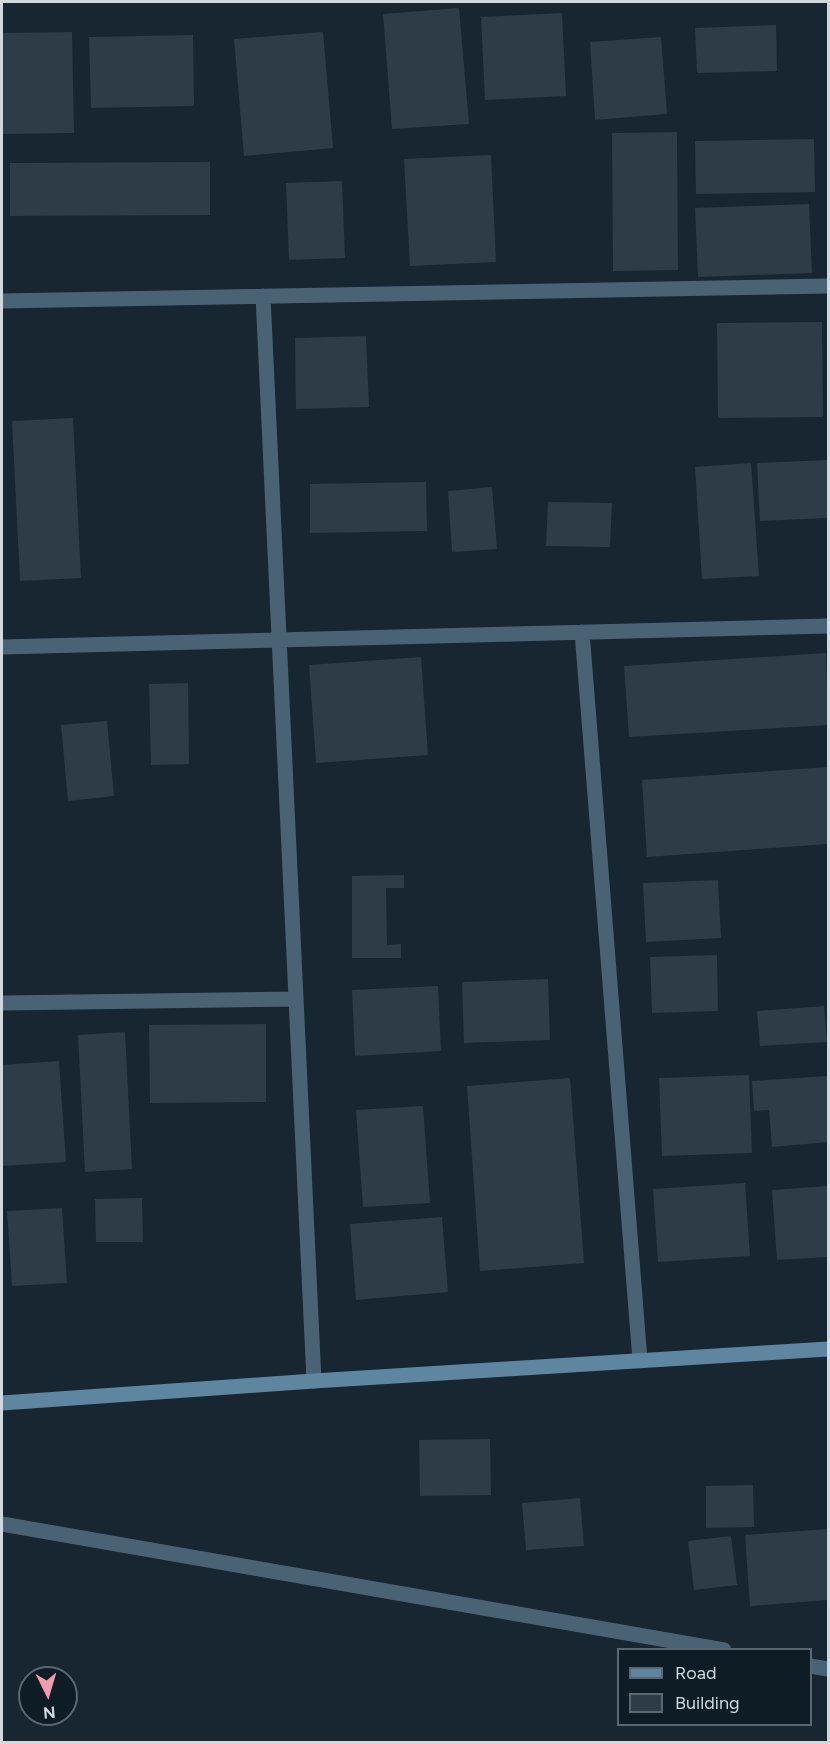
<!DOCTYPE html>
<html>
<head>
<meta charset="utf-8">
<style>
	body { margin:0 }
	#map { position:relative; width:830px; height:1744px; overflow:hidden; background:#172630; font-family:Figtree,sans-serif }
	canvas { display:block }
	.frame { position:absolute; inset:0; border:3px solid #cfd8de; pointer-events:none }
	.legend { position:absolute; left:617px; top:1648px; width:195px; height:78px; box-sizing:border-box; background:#0e1c26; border:2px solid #5b6770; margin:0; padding:8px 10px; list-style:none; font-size:18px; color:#cfd8de }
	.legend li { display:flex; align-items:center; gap:12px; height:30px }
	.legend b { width:30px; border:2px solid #5b6770 }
	.north { position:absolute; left:18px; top:1666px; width:60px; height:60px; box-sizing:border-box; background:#0e1c26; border:2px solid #5b6770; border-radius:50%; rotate:175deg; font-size:16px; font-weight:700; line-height:24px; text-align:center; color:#cfd8de }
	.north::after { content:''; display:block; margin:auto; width:21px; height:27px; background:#f29aae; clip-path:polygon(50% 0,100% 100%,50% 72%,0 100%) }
</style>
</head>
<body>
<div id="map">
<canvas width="830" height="1744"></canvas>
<div class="frame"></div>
<ul class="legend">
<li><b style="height:8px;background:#5e86a1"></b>Road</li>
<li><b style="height:16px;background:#2d3c47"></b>Building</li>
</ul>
<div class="north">N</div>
</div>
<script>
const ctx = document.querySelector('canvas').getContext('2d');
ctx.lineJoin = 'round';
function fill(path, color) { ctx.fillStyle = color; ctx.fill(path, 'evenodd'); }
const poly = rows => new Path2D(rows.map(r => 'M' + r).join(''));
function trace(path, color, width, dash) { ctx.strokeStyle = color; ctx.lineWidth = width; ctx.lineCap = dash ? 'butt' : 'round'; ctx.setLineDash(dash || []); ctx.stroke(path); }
fill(poly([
	[459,8,469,124,392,129,383,14],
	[562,13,566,96,485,100,481,17],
	[776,25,777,71,697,73,695,28],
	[72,32,74,133,2,134,2,33],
	[323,32,333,148,244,156,234,39],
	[193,35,194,106,91,108,89,37],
	[661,37,667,114,595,120,590,42],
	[677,132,678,270,613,271,612,133],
	[814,139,815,192,696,194,695,141],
	[491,155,496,262,410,266,404,159],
	[210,162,210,215,10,216,10,163],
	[342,181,345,258,289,260,286,183],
	[809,204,812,273,698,277,695,208],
	[822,322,823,417,718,418,717,323],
	[366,336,369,407,296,409,295,338],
	[73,418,81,578,20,581,12,421],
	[828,460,828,518,760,521,757,463],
	[751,463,759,576,702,579,695,467],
	[426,482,427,531,310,533,310,484],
	[492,487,497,549,452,552,448,491],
	[548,502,612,503,610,547,546,546],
	[826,653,828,725,629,737,624,666],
	[421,657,428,755,316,763,309,665],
	[188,683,189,764,151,765,149,684],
	[107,721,114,796,68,801,61,725],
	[828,767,828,844,647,857,642,780],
	[404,875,404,888,386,888,387,945,401,944,401,958,352,958,352,876],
	[718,880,721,938,646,942,643,883],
	[717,955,718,1011,652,1013,650,957],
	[548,979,550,1040,464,1043,462,982],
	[438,986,441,1051,355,1056,352,990],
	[824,1006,827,1042,760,1046,757,1011],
	[266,1024,266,1102,150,1103,149,1025],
	[125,1032,132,1169,85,1172,78,1035],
	[59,1061,66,1162,2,1166,2,1065],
	[749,1075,752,1153,662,1156,659,1078],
	[828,1076,828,1142,772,1147,769,1110,754,1111,752,1081],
	[570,1078,584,1263,480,1271,467,1086],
	[423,1106,430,1203,363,1207,356,1110],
	[745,1183,750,1256,658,1262,653,1189],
	[828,1186,828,1257,777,1260,772,1190],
	[142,1198,143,1242,96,1242,95,1199],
	[62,1208,67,1283,12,1286,7,1211],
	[442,1217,448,1292,356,1300,350,1224],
	[490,1439,491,1495,420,1496,419,1440],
	[753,1485,754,1527,706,1528,706,1486],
	[580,1498,584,1546,526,1550,522,1503],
	[828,1529,828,1600,750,1606,745,1535],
	[731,1536,737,1585,694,1590,688,1541]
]), '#2d3c47');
trace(poly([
	[263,296,314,1381],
	[2,301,828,286],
	[582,632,640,1360],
	[2,647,828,626],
	[2,1003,296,999],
	[2,1524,724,1650],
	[810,1666,828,1669]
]), '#4a6374', 15);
trace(poly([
	[2,1403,314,1381,828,1349]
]), '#5e86a1', 15);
</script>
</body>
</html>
